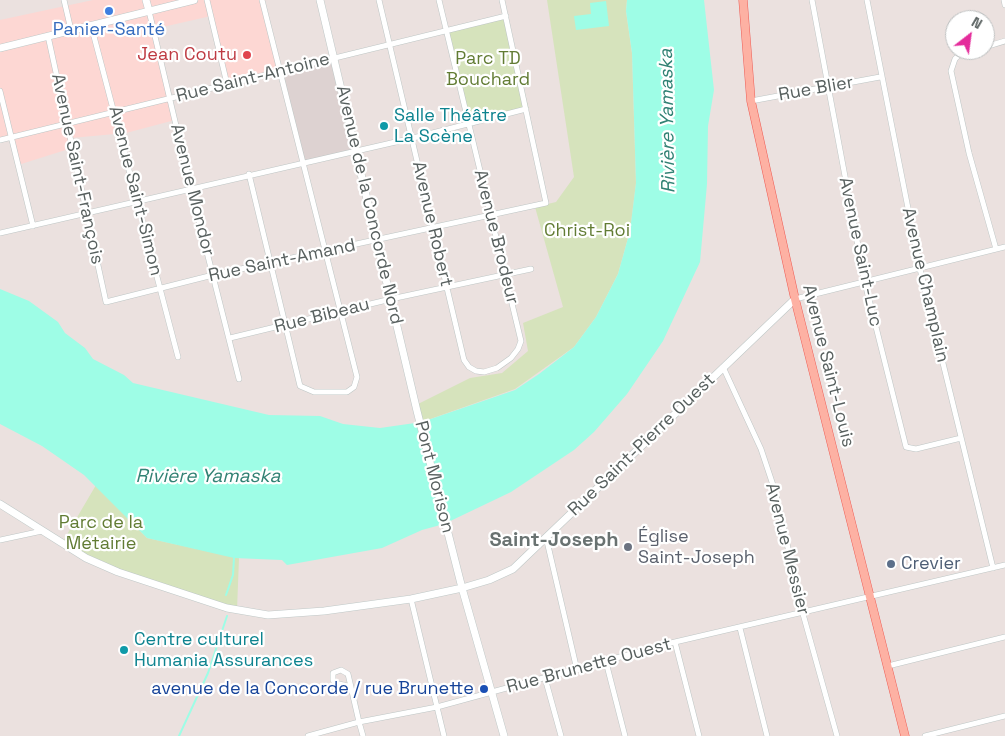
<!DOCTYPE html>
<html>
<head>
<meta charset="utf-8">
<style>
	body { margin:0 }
	#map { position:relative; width:1005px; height:736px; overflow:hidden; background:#ebe1df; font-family:"Space Grotesk",sans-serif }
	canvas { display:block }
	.north { position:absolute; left:945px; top:10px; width:50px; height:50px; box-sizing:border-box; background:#fff; border:1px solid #bcbfbf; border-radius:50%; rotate:30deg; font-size:14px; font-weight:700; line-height:20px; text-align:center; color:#58605f }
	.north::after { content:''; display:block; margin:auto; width:18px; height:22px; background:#e42c9b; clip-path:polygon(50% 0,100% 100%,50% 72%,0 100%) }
</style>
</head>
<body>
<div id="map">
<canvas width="1005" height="736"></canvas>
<div class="north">N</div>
</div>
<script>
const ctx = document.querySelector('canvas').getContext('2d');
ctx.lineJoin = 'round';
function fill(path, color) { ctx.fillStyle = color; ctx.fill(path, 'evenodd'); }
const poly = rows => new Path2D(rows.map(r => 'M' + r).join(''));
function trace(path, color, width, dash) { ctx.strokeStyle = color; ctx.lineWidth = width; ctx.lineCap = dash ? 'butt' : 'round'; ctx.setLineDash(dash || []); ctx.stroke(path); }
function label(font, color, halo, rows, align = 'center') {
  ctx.font = font + ' "Space Grotesk",sans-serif'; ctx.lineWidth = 4.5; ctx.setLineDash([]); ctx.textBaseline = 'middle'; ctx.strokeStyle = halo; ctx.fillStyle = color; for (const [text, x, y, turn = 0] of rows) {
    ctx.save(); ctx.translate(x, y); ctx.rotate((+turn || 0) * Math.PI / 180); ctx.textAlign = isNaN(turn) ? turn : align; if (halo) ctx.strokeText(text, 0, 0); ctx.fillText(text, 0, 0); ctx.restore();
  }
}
fill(poly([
	[93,0,267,0,262,1,280,71,227,84,211,16,154,29,175,120,126,133,71,138,72,148,18,165,11,138,0,140,0,20]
]), '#fdd7d3');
fill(poly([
	[334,58,356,150,303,162,280,71]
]), '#ddd2d1');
fill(poly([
	[547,0,627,0,626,11,632,53,636,183,630,231,618,274,596,317,574,347,515,389,422,422,418,404,470,378,502,373,528,351,523,323,563,307,535,207,556,202,574,177],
	[505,14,529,110,470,123,447,28],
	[96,485,147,538,239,558,237,610,150,583,62,543]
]), '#d6e3bc');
fill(poly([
	[627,0,704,0,714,90,708,126,707,184,700,262,663,341,627,394,594,432,574,450,511,492,444,524,422,530,382,548,287,565,282,560,234,558,147,538,84,475,42,446,0,424,0,289,29,301,58,322,65,333,85,348,93,359,124,375,133,383,269,415,320,416,343,424,380,428,422,422,515,390,539,374,574,347,596,317,618,274,630,231,636,183,632,53,626,11],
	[606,1,609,26,576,30,574,16,591,14,590,3]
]), '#9efde6');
trace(poly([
	[226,595,233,575,234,558],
	[179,736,208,673,227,616]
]), '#9efde6', 2);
const street = poly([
	[64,0,71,30],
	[207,0,227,84],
	[379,0,464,360,469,367,476,371,484,372,497,368,511,358,518,349,521,341,439,0],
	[812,0,865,283,906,447,916,449,961,438],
	[867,0,920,269,993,568],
	[1004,0,1005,5],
	[149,11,191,189,239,379],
	[91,25,178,357],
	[48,36,106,302,213,275,546,203,502,0],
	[985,47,1005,41],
	[974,50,960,54,955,59,951,71,969,153,996,249],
	[0,91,33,226],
	[751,101,880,77],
	[0,140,506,16],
	[249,174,300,386,314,392,347,392,354,387,357,377,262,0],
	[0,233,413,138,526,109],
	[795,299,1005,247],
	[230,338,391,299,531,269],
	[723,367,761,449,775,491,803,614,837,736],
	[546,537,577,670],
	[0,540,42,531],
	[411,599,444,736],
	[740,628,767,736],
	[675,642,699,736],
	[606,662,625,736],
	[888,666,1005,637],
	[545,678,561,736],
	[351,687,335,683,333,680,333,673,341,670,348,674,351,687,359,722,363,736],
	[308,736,359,722,437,707,675,642,1005,565],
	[925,736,1005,716]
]);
const secondary = poly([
	[146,0,149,11],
	[320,0,417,411,462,588,504,736],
	[0,48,194,0],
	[0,504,86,558,118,572,227,608,268,615,324,611,411,599,462,588,489,580,513,569,795,299]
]);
const primary = poly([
	[743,0,751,101,795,299,905,736]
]);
trace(street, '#bec6c5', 6);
trace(secondary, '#bfc8c7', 8);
trace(primary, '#ed5d56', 9);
trace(street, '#fff', 5);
trace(secondary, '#fff', 7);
trace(primary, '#fdb1a3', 8);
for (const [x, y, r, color] of [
	[109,11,5,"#3f7fe0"],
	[247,55,5,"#e0444e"],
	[384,126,5,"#0f9aa8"],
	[628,547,5,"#6b7280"],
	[891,564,5,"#5c6f8a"],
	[124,650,5,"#0f9aa8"],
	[484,689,5,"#1a4fb4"]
]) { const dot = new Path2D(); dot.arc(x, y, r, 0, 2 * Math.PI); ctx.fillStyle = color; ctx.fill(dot); trace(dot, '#fff', 2); }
label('18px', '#366cbe', '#fff', [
	["Panier-Santé",109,30]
]);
label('18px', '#be3a42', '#fff', [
	["Jean Coutu",237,55]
], 'right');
label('18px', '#627c34', '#fff', [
	["Parc TD",488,59],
	["Bouchard",488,80],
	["Christ-Roi",587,231],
	["Parc de la",101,523],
	["Métairie",101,544]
]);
label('18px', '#58605f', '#fff', [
	["Rue Saint-Antoine",253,78,-14],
	["Rue Blier",816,89,-10],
	["Avenue Saint-François",77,169,78],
	["Avenue Mondor",192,190,76],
	["Avenue Saint-Simon",135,191,76],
	["Avenue de la Concorde Nord",369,205,77],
	["Avenue Robert",432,224,77],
	["Avenue Brodeur",496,237,76],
	["Avenue Saint-Luc",860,252,78],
	["Rue Saint-Amand",282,261,-12],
	["Avenue Champlain",925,285,77],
	["Rue Bibeau",322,316,-14],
	["Avenue Saint-Louis",828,366,76],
	["Rue Saint-Pierre Ouest",642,445,-44],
	["Pont Morison",434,477,76],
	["Avenue Messier",787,549,76],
	["Rue Brunette Ouest",589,666,-15]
]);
label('18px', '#0d838f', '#fff', [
	["Salle Théâtre",394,116],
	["La Scène",394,137],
	["Centre culturel",134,640],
	["Humania Assurances",134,661]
], 'left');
label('18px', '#5b616d', '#fff', [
	["Église",638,537],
	["Saint-Joseph",638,558]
], 'left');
label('18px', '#4e5e75', '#fff', [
	["Crevier",901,564]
], 'left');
label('18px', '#164399', '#fff', [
	["avenue de la Concorde / rue Brunette",474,689]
], 'right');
label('italic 19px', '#318274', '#fff', [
	["Rivière Yamaska",668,121,-91],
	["Rivière Yamaska",208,477]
]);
label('bold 20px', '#697271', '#fff', [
	["Saint-Joseph",554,541]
]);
</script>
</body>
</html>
